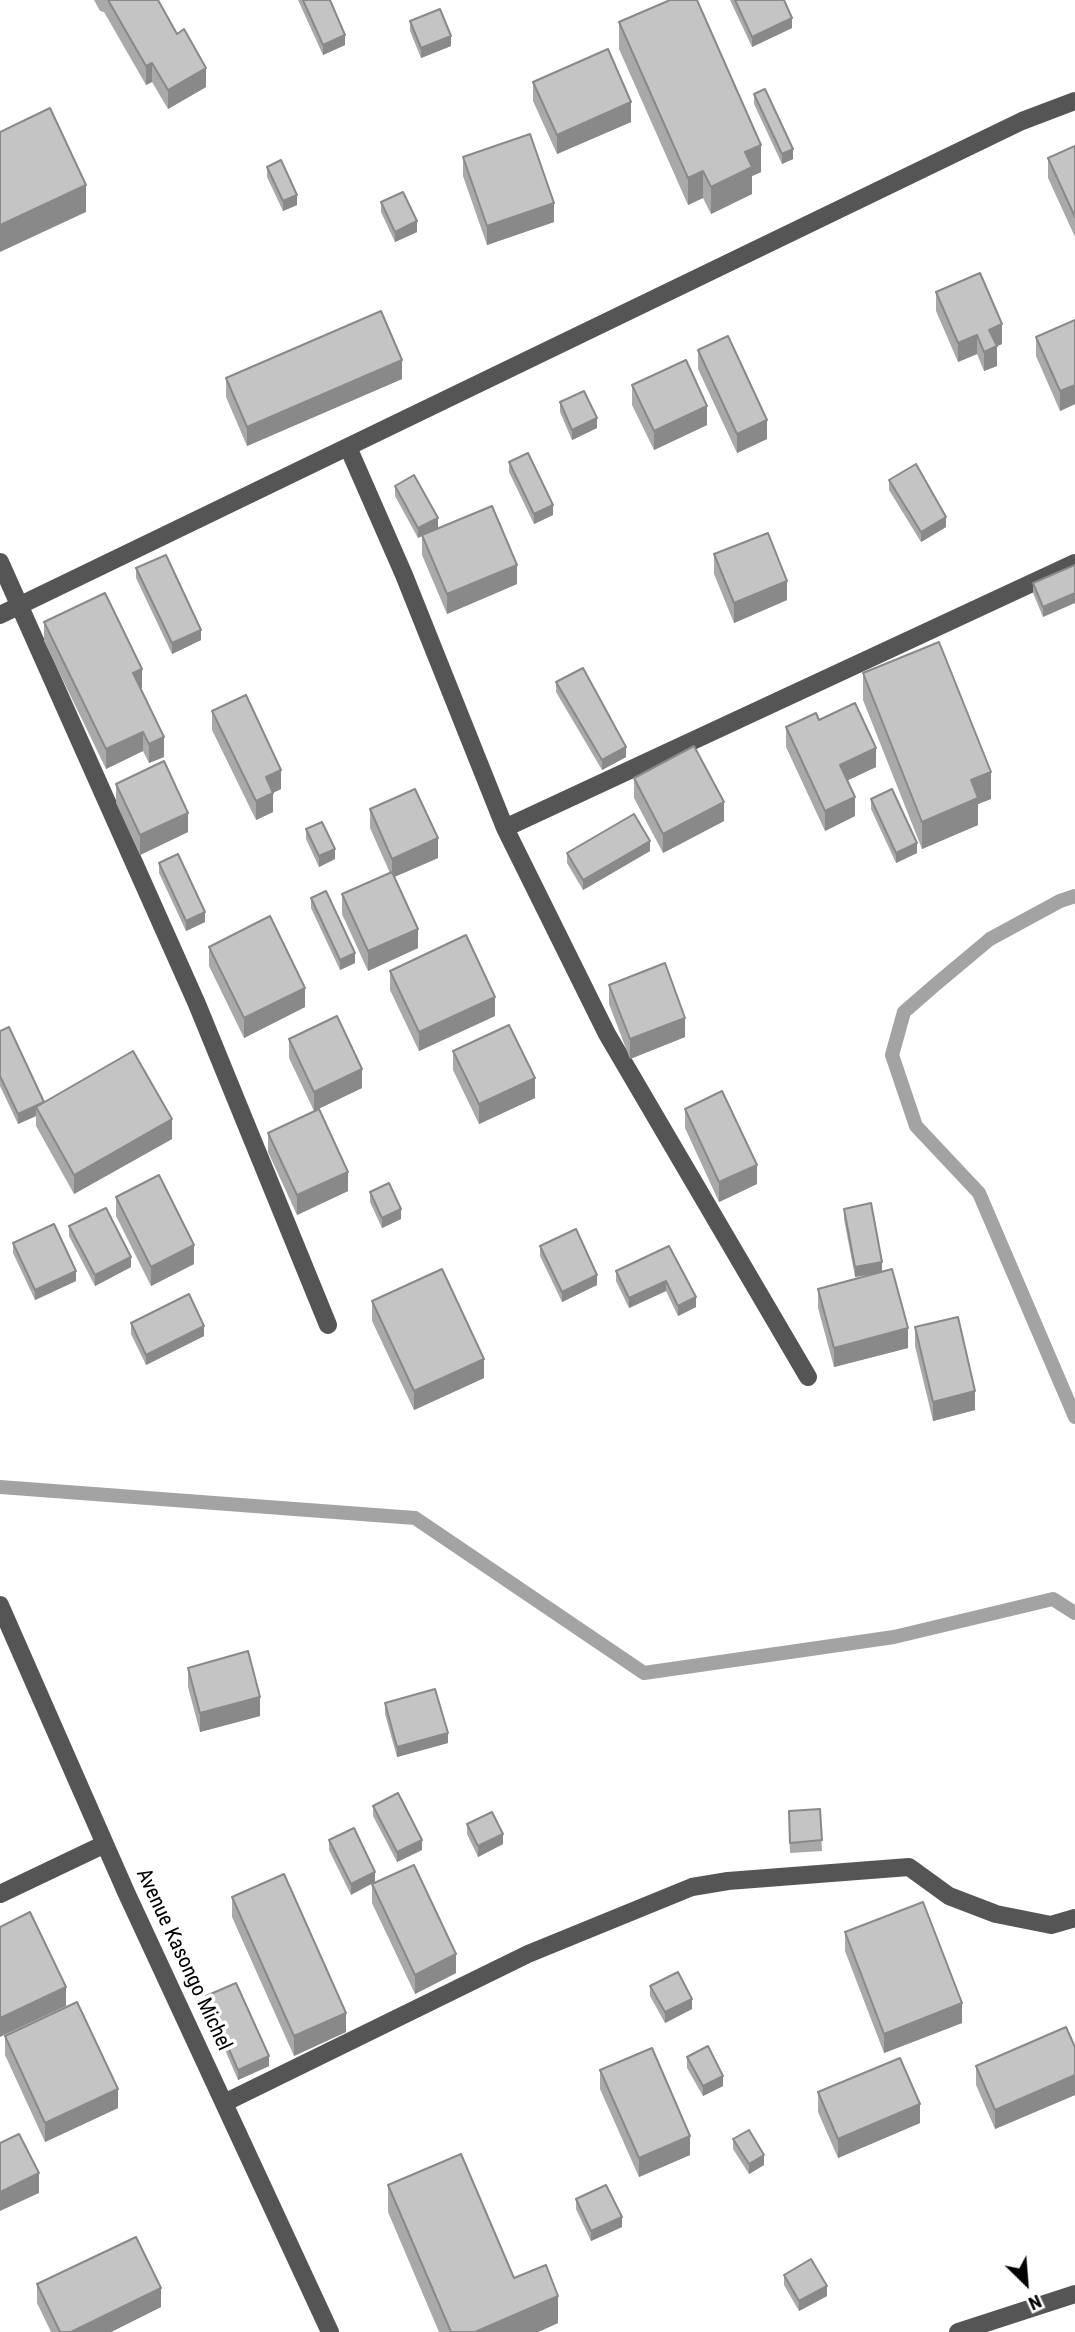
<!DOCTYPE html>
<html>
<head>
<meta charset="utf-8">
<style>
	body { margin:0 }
	#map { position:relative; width:1075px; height:2332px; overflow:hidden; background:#fff; font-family:"Roboto Condensed",sans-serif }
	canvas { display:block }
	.north { position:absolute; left:991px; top:2248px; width:70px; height:70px; -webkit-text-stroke:5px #fff; paint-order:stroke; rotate:155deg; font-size:19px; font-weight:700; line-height:28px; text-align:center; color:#000 }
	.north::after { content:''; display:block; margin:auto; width:24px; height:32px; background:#000; clip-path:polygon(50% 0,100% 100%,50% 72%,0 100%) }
</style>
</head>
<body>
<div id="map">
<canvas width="1075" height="2332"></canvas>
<div class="north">N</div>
</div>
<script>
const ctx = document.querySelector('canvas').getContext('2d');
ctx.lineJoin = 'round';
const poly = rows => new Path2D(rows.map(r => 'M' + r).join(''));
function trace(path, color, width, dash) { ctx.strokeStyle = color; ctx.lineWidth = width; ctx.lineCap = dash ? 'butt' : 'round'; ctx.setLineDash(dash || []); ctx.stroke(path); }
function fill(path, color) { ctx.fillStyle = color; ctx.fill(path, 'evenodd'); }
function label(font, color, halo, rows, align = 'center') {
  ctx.font = font + ' "Roboto Condensed",sans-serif'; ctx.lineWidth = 7; ctx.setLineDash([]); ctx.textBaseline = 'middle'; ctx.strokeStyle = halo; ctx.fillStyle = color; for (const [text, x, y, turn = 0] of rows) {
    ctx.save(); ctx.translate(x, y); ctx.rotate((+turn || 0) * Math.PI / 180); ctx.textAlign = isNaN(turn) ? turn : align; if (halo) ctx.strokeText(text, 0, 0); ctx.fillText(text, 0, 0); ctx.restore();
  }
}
trace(poly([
	[1075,896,1060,901,990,939,935,985,904,1012,892,1055,916,1126,979,1193,1075,1417],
	[0,1487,415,1518,644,1673,894,1637,1053,1599,1075,1613]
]), '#a3a3a3', 14);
trace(poly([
	[348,447,404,575,505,828,607,1034,808,1377],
	[0,562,197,1004,328,1325],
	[0,615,1022,121,1075,101],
	[505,828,1075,563],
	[0,1605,126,1892,330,2332],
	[0,1894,105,1844],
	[224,2103,528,1954,692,1887,728,1881,909,1867,949,1896,996,1914,1051,1925,1075,1918],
	[958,2332,1075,2294]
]), '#555', 18);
fill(poly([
	[94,0,158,0,206,87,168,109,152,82,146,85,104,12,100,11],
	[298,0,330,0,345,45,323,55],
	[730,0,784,0,792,28,752,47],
	[410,21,451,46,421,58,410,31],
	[619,22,761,172,752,176,752,194,711,214,703,198,688,205,619,49],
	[533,82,631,122,557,154,533,101],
	[754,94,793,159,782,164,754,104],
	[1075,146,1075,237,1048,178,1048,158],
	[463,157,554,222,487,245,463,176],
	[267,167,297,205,283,211,267,177],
	[381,202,417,232,395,242,381,212],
	[936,292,1002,344,997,346,997,366,984,371,977,354,958,362,936,311],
	[1075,320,1075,404,1060,411,1036,356,1036,337],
	[698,350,767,439,737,453,698,369],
	[226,378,402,379,247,446,226,397],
	[632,385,707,425,654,450,632,405],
	[560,402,597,428,572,440,560,412],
	[509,462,553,515,534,524,509,472],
	[889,480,946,527,921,542,889,490],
	[395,486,438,528,517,584,447,614,422,555,422,536,418,538,395,496],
	[714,554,787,600,734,623,714,574],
	[1075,565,1043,617,1033,593,1033,583],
	[136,568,201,640,172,654,136,578],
	[44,622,142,688,140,689,164,757,149,763,143,751,106,769,44,641],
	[863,673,991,799,978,804,978,825,922,849,863,700],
	[556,682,626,757,602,770,556,692],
	[212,711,281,789,273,793,273,812,256,820,212,730],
	[819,720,876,767,848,780,855,816,825,831,786,747,786,727],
	[634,778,724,821,663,853,634,798],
	[116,784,188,832,140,855,116,803],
	[871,799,917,853,896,863,871,809],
	[370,809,438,858,394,877,418,948,368,971,342,914,342,894,390,873,370,828],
	[306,829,335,859,319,867,306,839],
	[650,851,583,890,567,863,567,853],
	[159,863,205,922,186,931,159,873],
	[311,898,355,963,340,970,311,908],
	[209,947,305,1007,244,1038,209,966],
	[390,971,495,1016,419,1051,390,990],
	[609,985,685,1037,630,1059,609,1004],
	[0,1031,44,1102,172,1139,74,1194,36,1126,36,1116,18,1124,0,1086],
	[289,1039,362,1088,314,1111,289,1058],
	[453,1051,535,1098,479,1124,453,1070],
	[685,1109,757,1184,719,1202,685,1128],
	[268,1133,348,1191,297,1215,268,1152],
	[370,1192,401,1219,382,1228,370,1202],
	[116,1197,194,1264,151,1286,116,1216],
	[844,1209,882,1272,855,1277,844,1219],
	[69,1226,131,1267,95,1286,69,1236],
	[13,1243,76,1281,35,1300,13,1253],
	[540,1246,597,1285,562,1302,540,1256],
	[669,1246,696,1307,678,1316,666,1291,629,1308,616,1281,616,1271],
	[818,1289,908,1348,834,1367,818,1308],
	[372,1301,484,1378,414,1410,372,1321],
	[131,1323,204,1336,146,1365,131,1334],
	[915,1327,975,1410,933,1421,915,1346],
	[188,1668,260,1716,200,1732,188,1687],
	[385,1703,448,1743,397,1757,385,1714],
	[373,1806,422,1850,397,1862,373,1816],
	[820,1809,822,1851,790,1853,789,1821],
	[467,1824,503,1844,478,1857,467,1834],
	[354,1828,351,1895,329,1850,329,1840],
	[372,1884,456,1973,415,1994,372,1903],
	[232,1897,346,2032,294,2056,232,1917],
	[845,1932,962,2023,884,2053,845,1951],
	[650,1986,692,2009,665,2023,650,1996],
	[206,1996,269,2066,238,2080,206,2006],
	[5,2036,118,2108,45,2142,5,2055],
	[1075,2047,1075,2095,995,2129,976,2085,976,2066],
	[687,2057,723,2086,703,2096,687,2068],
	[600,2070,690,2155,639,2177,600,2089],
	[818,2092,920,2123,838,2158,818,2112],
	[733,2139,764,2165,749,2174,733,2149],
	[388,2185,514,2278,558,2323,538,2332,439,2332,388,2212],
	[576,2199,622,2227,591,2241,576,2209],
	[784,2275,827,2296,799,2311,784,2285],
	[37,2284,161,2307,111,2332,51,2332,37,2303]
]), '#a9a9a9');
fill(poly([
	[792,18,792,28,752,47,752,37],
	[345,35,345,45,323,55,323,45],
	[451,36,451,46,421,58,421,48],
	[152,63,152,82,146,85,146,66],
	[206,68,206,87,168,109,168,90],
	[631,102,631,122,557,154,557,135],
	[761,145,761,172,752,176,752,194,711,214,711,187,745,152],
	[793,149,793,159,782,164,782,154],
	[703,171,703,198,688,205,688,178],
	[86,185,86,212,0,252,0,225],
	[297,195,297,205,283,211,283,201],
	[554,203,554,222,487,245,487,226],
	[417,221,417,232,395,242,395,232],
	[1002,324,1002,344,989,349,989,330],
	[977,335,977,354,958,362,958,343],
	[997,346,997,366,984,371,984,352],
	[402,360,402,379,247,446,247,427],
	[1075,385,1075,404,1060,411,1060,391],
	[707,406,707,425,654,450,654,431],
	[597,418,597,428,572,440,572,430],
	[767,420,767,439,737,453,737,434],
	[553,505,553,515,534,524,534,514],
	[946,517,946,527,921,542,921,532],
	[438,518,438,528,418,538,418,528],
	[517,565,517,584,447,614,447,594],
	[787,581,787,600,734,623,734,603],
	[1075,593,1075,603,1043,617,1043,607],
	[201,630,201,640,172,654,172,643],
	[142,669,142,688,133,692,133,673],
	[143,732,143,751,106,769,106,749],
	[164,737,164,757,149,763,149,744],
	[626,747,626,757,602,770,602,760],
	[876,748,876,767,840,784,840,765],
	[281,770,281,789,266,796,266,777],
	[991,772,991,799,978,804,978,825,922,849,922,822,971,780],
	[273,793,273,812,256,820,256,801],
	[855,797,855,816,825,831,825,811],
	[724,802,724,821,663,853,663,834],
	[188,813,188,832,140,855,140,835],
	[438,838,438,858,392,878,392,859],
	[650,841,650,851,583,890,583,880],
	[917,843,917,853,896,863,896,853],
	[335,849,335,859,319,867,319,856],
	[205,912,205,922,186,931,186,921],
	[418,929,418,948,368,971,368,951],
	[355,953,355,963,340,970,340,960],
	[305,988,305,1007,244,1038,244,1018],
	[495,997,495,1016,419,1051,419,1032],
	[685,1018,685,1037,630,1059,630,1039],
	[362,1069,362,1088,314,1111,314,1092],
	[535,1078,535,1098,479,1124,479,1104],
	[44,1102,36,1107,36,1116,18,1124,18,1114],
	[172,1119,172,1139,74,1194,74,1175],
	[757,1165,757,1184,719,1202,719,1182],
	[348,1172,348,1191,297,1215,297,1195],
	[401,1209,401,1219,382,1228,382,1218],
	[194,1245,194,1264,151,1286,151,1267],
	[131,1257,131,1267,95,1286,95,1275],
	[882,1262,882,1272,855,1277,855,1267],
	[76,1271,76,1281,35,1300,35,1290],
	[597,1275,597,1285,562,1302,562,1292],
	[666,1281,666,1291,629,1308,629,1298],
	[696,1297,696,1307,678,1316,678,1306],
	[204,1326,204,1336,146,1365,146,1355],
	[908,1328,908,1348,834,1367,834,1348],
	[484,1359,484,1378,414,1410,414,1391],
	[975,1391,975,1410,933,1421,933,1402],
	[260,1697,260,1716,200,1732,200,1713],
	[448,1733,448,1743,397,1757,397,1747],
	[503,1834,503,1844,478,1857,478,1846],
	[422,1840,422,1850,397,1862,397,1852],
	[375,1872,375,1882,351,1895,351,1884],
	[456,1954,456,1973,415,1994,415,1975],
	[66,1987,66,2006,0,2037,0,2018],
	[692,1999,692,2009,665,2023,665,2012],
	[962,2003,962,2023,884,2053,884,2034],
	[346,2013,346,2032,294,2056,294,2036],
	[269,2056,269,2066,238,2080,238,2070],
	[1075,2075,1075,2095,995,2129,995,2110],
	[723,2076,723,2086,703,2096,703,2086],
	[118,2089,118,2108,45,2142,45,2123],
	[920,2104,920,2123,838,2158,838,2139],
	[690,2136,690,2155,639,2177,639,2158],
	[764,2155,764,2165,749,2174,749,2164],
	[39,2173,39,2193,0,2211,0,2192],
	[622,2217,622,2227,591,2241,591,2231],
	[827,2286,827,2296,799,2311,799,2301],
	[161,2288,161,2307,111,2332,71,2332],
	[558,2296,558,2323,538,2332,475,2332]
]), '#898989');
const building = poly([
	[108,0,158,0,177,34,184,29,206,68,168,90,152,63,146,66,108,0],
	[303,0,330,0,345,35,323,45,303,0],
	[670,0,697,0,761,145,745,152,752,167,711,187,703,171,688,178,619,22,670,0],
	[735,0,784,0,792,18,752,37,735,0],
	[440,9,451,36,421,48,410,21,440,9],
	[608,49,631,102,557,135,533,82,608,49],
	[765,89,793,149,782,154,754,94,765,89],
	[50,108,86,185,0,225,0,132,50,108],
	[530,134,554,203,487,226,463,157,530,134],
	[1075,146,1075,217,1048,158,1075,146],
	[281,160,297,195,283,201,267,167,281,160],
	[403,192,417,221,395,232,381,202,403,192],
	[980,273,1002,324,989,330,997,346,984,352,977,335,958,343,936,292,980,273],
	[381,311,402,360,247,427,226,378,381,311],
	[1075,320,1075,385,1060,391,1036,337,1075,320],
	[728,336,767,420,737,434,698,350,728,336],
	[686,360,707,406,654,431,632,385,686,360],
	[584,391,597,418,572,430,560,402,584,391],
	[528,453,553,505,534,514,509,462,528,453],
	[916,464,946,517,921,532,889,480,916,464],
	[414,475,438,518,418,528,395,486,414,475],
	[492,506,517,565,447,594,422,535,492,506],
	[768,533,787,581,734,603,714,554,768,533],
	[166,555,201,630,172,643,136,568,166,555],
	[1075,565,1075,593,1043,607,1033,583,1075,565],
	[105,593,142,669,133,673,164,737,149,744,143,732,106,749,44,622,105,593],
	[939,642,991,772,971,780,978,798,922,822,863,673,939,642],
	[583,668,626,747,602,760,556,682,583,668],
	[246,695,281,770,266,777,273,793,256,801,212,711,246,695],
	[855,703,876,748,840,765,855,797,825,811,786,727,816,713,819,720,855,703],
	[694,746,724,802,663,834,634,778,694,746],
	[164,761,188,813,140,835,116,784,164,761],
	[415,789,438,838,392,859,370,809,415,789],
	[892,789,917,843,896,853,871,799,892,789],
	[634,814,650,841,583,880,567,853,634,814],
	[322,822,335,849,319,856,306,829,322,822],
	[178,854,205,912,186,921,159,863,178,854],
	[392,872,418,929,368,951,342,894,392,872],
	[326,891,355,953,340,960,311,898,326,891],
	[270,916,305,988,244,1018,209,947,270,916],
	[466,935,495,997,419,1032,390,971,466,935],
	[665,963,685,1018,630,1039,609,985,665,963],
	[337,1016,362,1069,314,1092,289,1039,337,1016],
	[509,1025,535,1078,479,1104,453,1051,509,1025],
	[9,1027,44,1102,18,1114,0,1076,0,1031,9,1027],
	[133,1051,172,1119,74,1175,36,1107,133,1051],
	[722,1091,757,1165,719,1182,685,1109,722,1091],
	[319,1109,348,1172,297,1195,268,1133,319,1109],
	[159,1175,194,1245,151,1267,116,1197,159,1175],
	[389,1183,401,1209,382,1218,370,1192,389,1183],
	[871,1203,882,1262,855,1267,844,1209,871,1203],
	[106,1208,131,1257,95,1275,69,1226,106,1208],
	[54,1224,76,1271,35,1290,13,1243,54,1224],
	[576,1229,597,1275,562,1292,540,1246,576,1229],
	[669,1246,696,1297,678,1306,666,1281,629,1298,616,1271,669,1246],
	[442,1269,484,1359,414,1391,372,1301,442,1269],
	[892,1269,908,1328,834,1348,818,1289,892,1269],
	[189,1294,204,1326,146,1355,131,1323,189,1294],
	[958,1317,975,1391,933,1402,915,1327,958,1317],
	[248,1651,260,1697,200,1713,188,1668,248,1651],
	[435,1689,448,1733,397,1747,385,1703,435,1689],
	[398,1793,422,1840,397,1852,373,1806,398,1793],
	[820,1809,822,1840,790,1843,789,1811,820,1809],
	[492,1812,503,1834,478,1846,467,1824,492,1812],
	[354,1828,375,1872,351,1884,329,1840,354,1828],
	[414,1865,456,1954,415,1975,372,1884,414,1865],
	[284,1874,346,2013,294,2036,232,1897,284,1874],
	[923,1902,962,2003,884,2034,845,1932,923,1902],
	[30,1912,66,1987,0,2018,0,1927,30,1912],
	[678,1972,692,1999,665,2012,650,1986,678,1972],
	[236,1983,269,2056,238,2070,206,1996,236,1983],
	[77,2002,118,2089,45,2123,5,2036,77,2002],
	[1066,2027,1075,2047,1075,2075,995,2110,976,2066,1066,2027],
	[708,2046,723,2076,703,2086,687,2057,708,2046],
	[652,2048,690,2136,639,2158,600,2070,652,2048],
	[900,2058,920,2104,838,2139,818,2092,900,2058],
	[749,2130,764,2155,749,2164,733,2139,749,2130],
	[19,2134,39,2173,0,2192,0,2143,19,2134],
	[461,2154,514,2278,546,2265,558,2296,475,2332,451,2332,388,2185,461,2154],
	[606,2185,622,2217,591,2231,576,2199,606,2185],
	[136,2237,161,2288,71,2332,60,2332,37,2284,136,2237],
	[811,2259,827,2286,799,2301,784,2275,811,2259]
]);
fill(building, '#c4c4c4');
trace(building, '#898989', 2);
label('21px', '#000', '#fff', [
	["Avenue Kasongo Michel",183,1960,65]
]);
</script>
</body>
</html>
